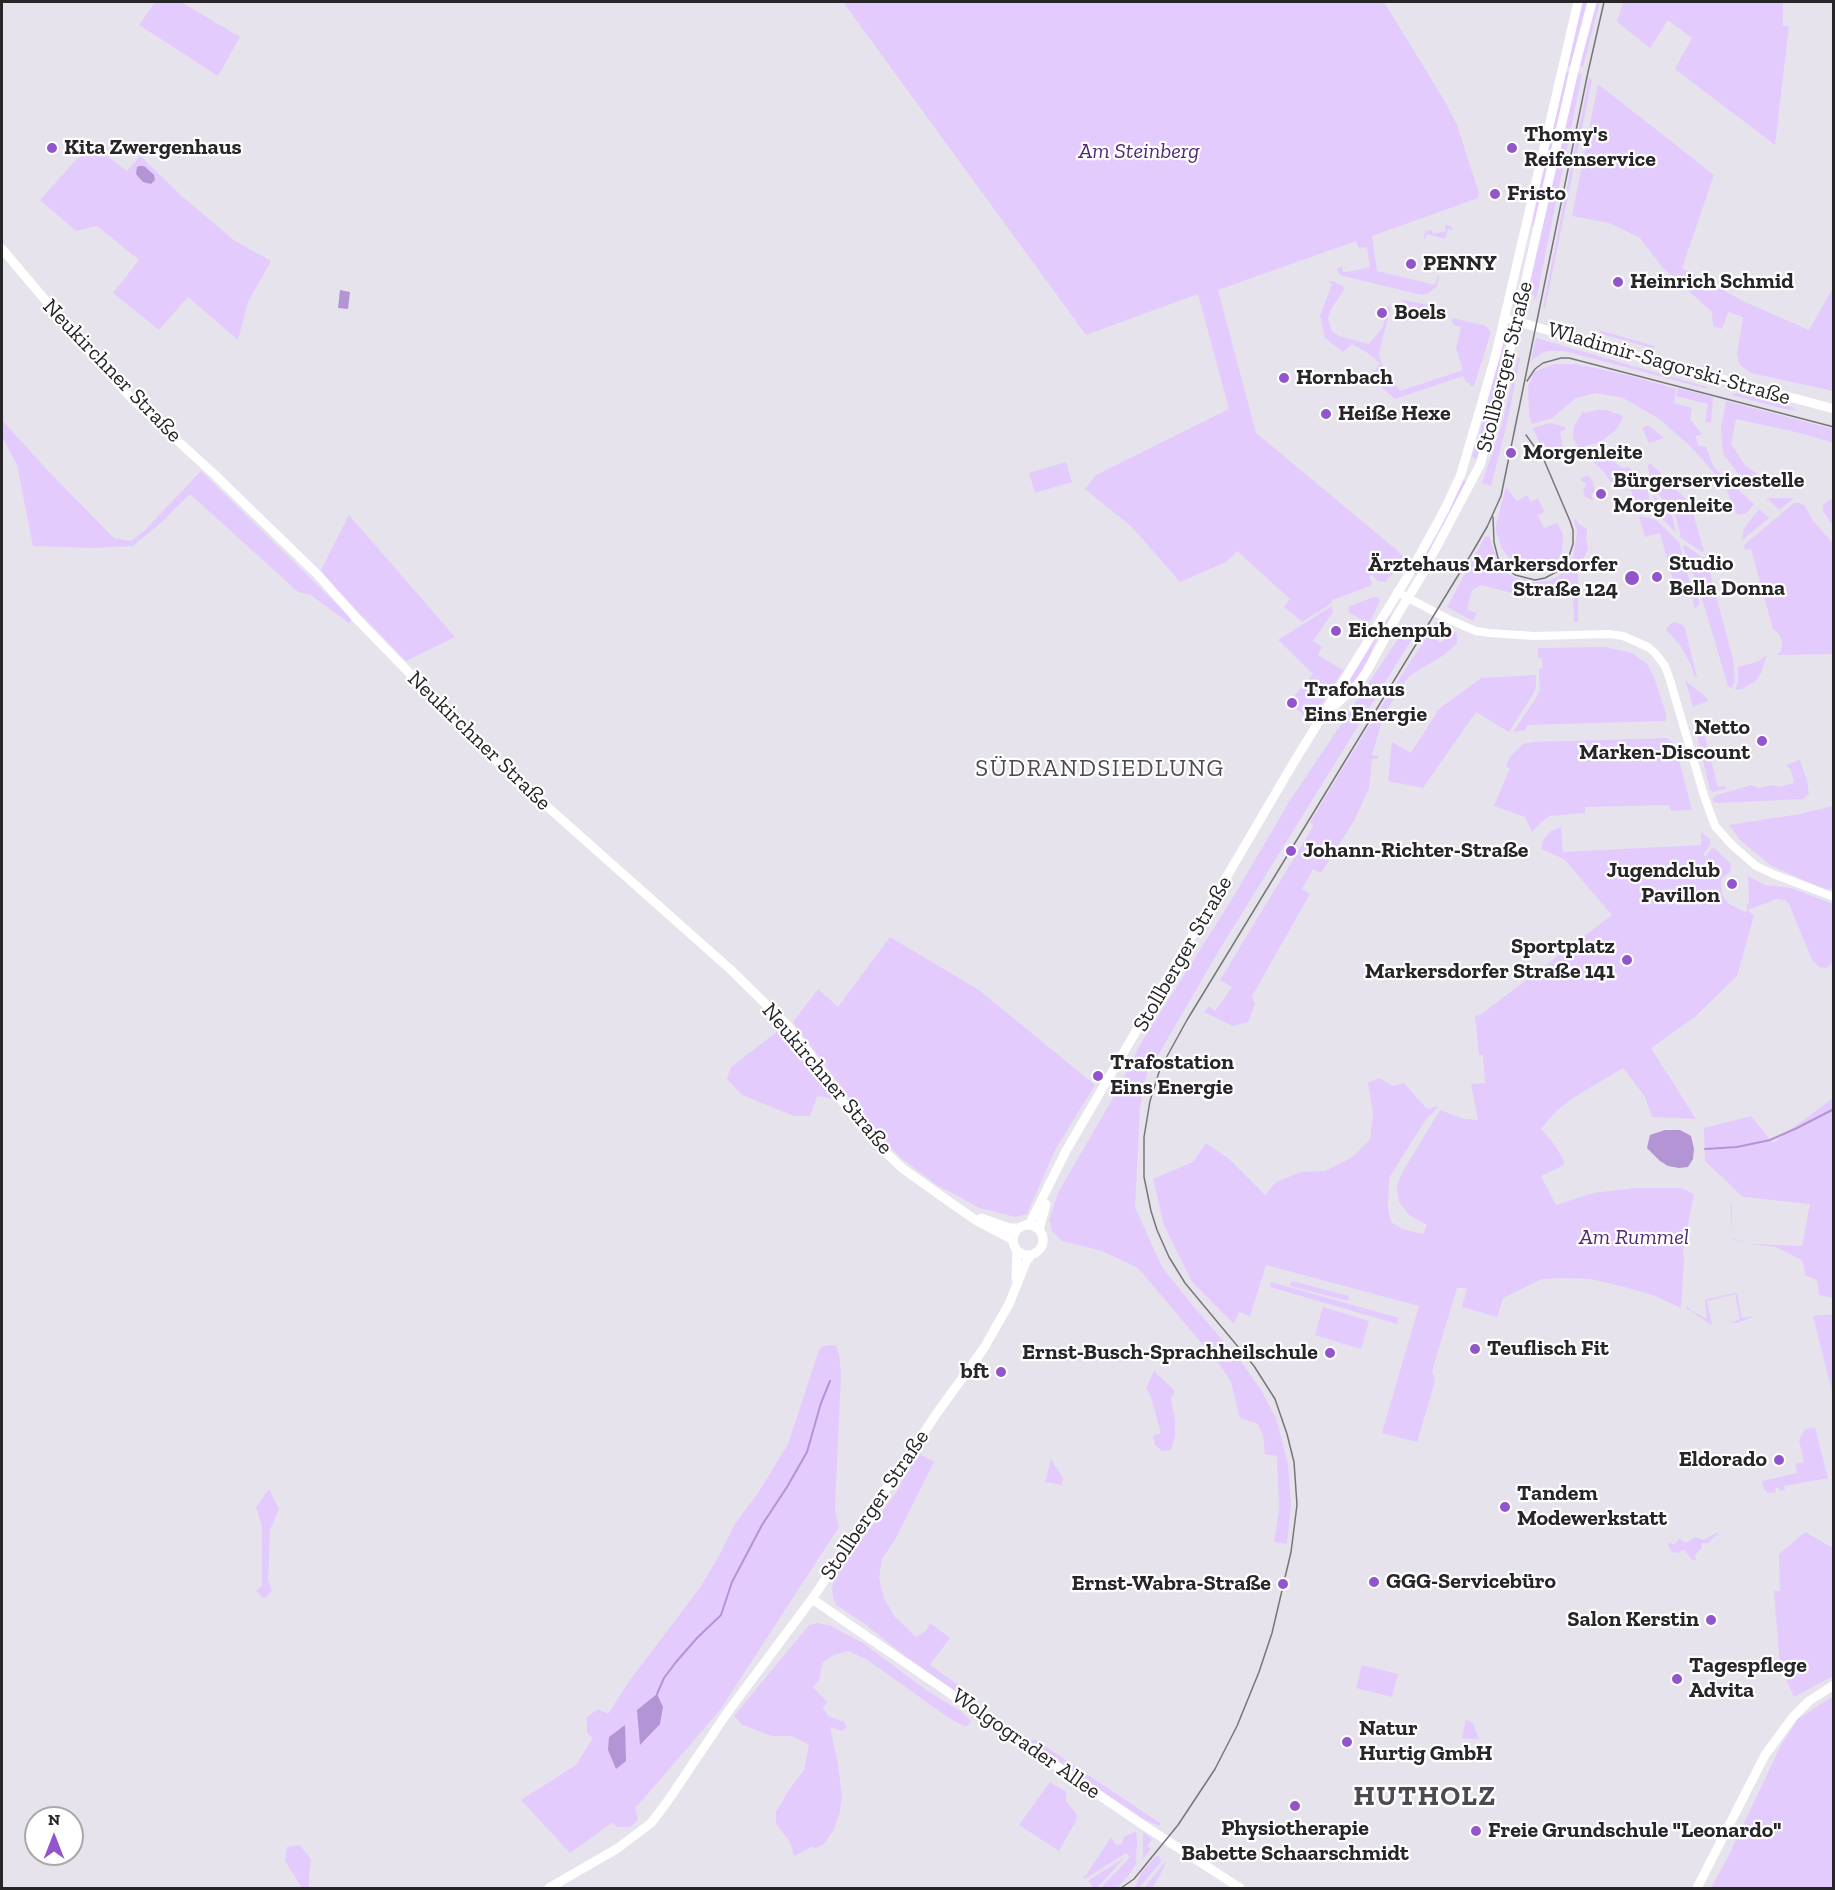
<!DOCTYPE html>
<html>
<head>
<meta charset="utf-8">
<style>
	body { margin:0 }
	#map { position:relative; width:1835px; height:1890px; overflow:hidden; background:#e7e3ec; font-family:"Zilla Slab",serif }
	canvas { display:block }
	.frame { position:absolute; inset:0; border:3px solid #272528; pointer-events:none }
	.north { position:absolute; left:24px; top:1806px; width:60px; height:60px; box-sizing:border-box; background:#fff; border:2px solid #a9a8a9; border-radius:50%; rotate:0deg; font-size:16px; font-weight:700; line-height:24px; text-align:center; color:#272528 }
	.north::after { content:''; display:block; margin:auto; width:21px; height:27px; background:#9355cb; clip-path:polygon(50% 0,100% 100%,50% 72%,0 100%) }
</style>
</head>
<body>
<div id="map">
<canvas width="1835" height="1890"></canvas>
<div class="frame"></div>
<div class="north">N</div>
</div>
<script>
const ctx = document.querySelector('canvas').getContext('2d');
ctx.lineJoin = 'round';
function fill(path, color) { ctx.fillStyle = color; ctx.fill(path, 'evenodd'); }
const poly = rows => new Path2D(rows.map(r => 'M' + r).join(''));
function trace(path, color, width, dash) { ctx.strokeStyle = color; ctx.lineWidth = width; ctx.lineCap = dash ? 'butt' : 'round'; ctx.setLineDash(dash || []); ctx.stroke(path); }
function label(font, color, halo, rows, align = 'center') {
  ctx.font = font + ' "Zilla Slab",serif'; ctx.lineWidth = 4.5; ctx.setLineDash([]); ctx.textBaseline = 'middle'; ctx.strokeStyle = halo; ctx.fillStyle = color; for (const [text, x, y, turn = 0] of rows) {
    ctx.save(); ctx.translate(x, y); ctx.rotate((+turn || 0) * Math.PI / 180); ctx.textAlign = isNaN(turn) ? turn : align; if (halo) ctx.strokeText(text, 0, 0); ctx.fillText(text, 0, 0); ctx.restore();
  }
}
fill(poly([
	[155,2,181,2,240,37,218,76,139,25],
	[843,2,1384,2,1444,100,1457,125,1479,193,1478,198,1372,236,1377,271,1435,285,1438,276,1439,276,1437,286,1429,293,1422,295,1343,276,1339,274,1337,269,1342,266,1343,272,1353,271,1370,267,1367,247,1359,248,1356,241,1218,290,1256,433,1392,546,1406,559,1403,566,1386,580,1386,582,1378,581,1372,575,1369,577,1372,582,1370,586,1332,600,1332,603,1302,622,1284,607,1290,599,1237,551,1226,562,1180,582,1132,527,1085,489,1096,475,1229,409,1198,294,1086,335],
	[1582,2,1588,2,1571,66,1567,66],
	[1596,2,1600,2,1583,67,1580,65,1578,68],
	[1623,2,1787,2,1783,3,1783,26,1789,26,1775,145,1675,69,1692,38,1668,20,1650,48,1617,22],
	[1566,71,1570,72,1535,226,1532,225,1538,192],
	[1577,73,1582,74,1536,300,1532,294,1527,293],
	[1589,77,1592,80,1545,308,1543,307],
	[1598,84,1714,175,1682,268,1745,302,1809,330,1833,288,1833,391,1751,373,1740,365,1737,355,1743,317,1728,312,1722,329,1713,326,1712,312,1662,267,1640,238,1609,223,1572,216],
	[91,143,127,171,140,156,184,198,235,241,271,261,248,302,238,340,188,297,159,330,113,293,139,260,97,226,76,231,40,200],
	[1445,225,1451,226,1453,230,1448,229,1445,239,1427,234,1425,239,1424,238,1424,235,1426,231,1432,230,1433,234,1446,231],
	[1332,281,1343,286,1344,290,1331,309,1328,319,1332,331,1339,336,1369,344,1383,327,1388,306,1391,307,1379,353,1382,365,1400,391,1463,370,1456,349,1461,327,1454,325,1452,321,1453,318,1486,326,1491,332,1474,386,1470,386,1470,383,1466,382,1463,376,1395,399,1370,377,1380,363,1366,352,1352,344,1343,352,1325,338,1320,316,1332,284,1328,282],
	[1404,300,1443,308,1445,311,1445,315,1441,317,1404,307,1401,303],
	[1599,330,1654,346,1654,349,1602,334],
	[1536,338,1707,387,1708,389,1564,351,1547,351,1540,354,1531,361],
	[1502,342,1505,343,1495,387,1492,411,1478,457,1474,459,1472,456,1484,418],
	[1518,357,1520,358,1507,423,1491,486,1482,483,1502,424],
	[1554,364,1576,364,1631,376,1676,389,1674,403,1692,408,1690,419,1702,434,1696,436,1698,446,1706,447,1714,468,1754,504,1747,513,1738,515,1735,512,1725,485,1689,445,1658,418,1623,398,1596,393,1576,398,1552,418,1532,424,1529,414,1528,386,1534,372],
	[1678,388,1713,397,1711,423,1705,422,1708,404,1676,396],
	[1735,393,1742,394,1795,408,1795,410,1785,409,1731,395],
	[1726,401,1833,429,1833,443,1800,433,1736,419,1731,444,1745,465,1757,474,1774,479,1791,482,1789,490,1772,489,1754,486,1736,471,1724,455,1722,446,1721,427],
	[1597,410,1607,410,1623,416,1622,420,1616,430,1600,442,1579,448,1573,438,1574,426,1583,411,1585,413],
	[2,420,51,474,114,538,131,541,143,532,201,471,351,618,350,624,311,595,298,592,190,494,161,523,133,546,93,548,33,546,17,465,2,436],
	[1550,423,1565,427,1565,430,1560,431,1564,455,1557,458,1555,455,1546,458,1533,428],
	[1648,425,1664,438,1649,443,1642,428],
	[1598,448,1622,468,1629,467,1647,487,1650,503,1637,509,1627,478,1611,482,1604,472,1585,454],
	[1066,462,1072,482,1035,493,1029,473],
	[1650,463,1690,503,1704,551,1702,552,1681,538,1675,513,1651,487,1648,466],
	[1589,476,1593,482,1595,492,1591,493,1593,500,1585,497,1583,490,1586,485,1584,482,1581,481,1582,477],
	[1463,480,1466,481,1461,492,1417,576,1414,574,1438,533],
	[1506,487,1517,501,1527,495,1531,502,1538,498,1545,512,1538,515,1544,528,1557,523,1563,534,1562,554,1550,567,1537,572,1522,570,1512,563,1502,548,1496,531,1496,525],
	[1653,494,1672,516,1676,533,1655,511],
	[1769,498,1792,498,1793,499,1779,510,1769,500,1765,503],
	[1833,499,1834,499,1833,526,1823,511,1823,505,1829,500],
	[1794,503,1800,503,1805,506,1813,521,1833,543,1833,654,1777,655,1781,651,1782,642,1779,634,1773,629,1751,549,1745,550,1744,545],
	[1759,509,1769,518,1742,540,1744,528],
	[349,515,455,637,406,661,320,572],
	[1639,516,1655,519,1679,542,1692,590,1697,595,1700,603,1695,609,1691,595,1678,598,1660,533,1645,537],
	[1576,519,1579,524,1587,529,1586,538,1588,549,1578,571,1578,622,1574,622,1573,593,1516,594,1481,585,1472,590,1467,610,1477,613,1473,621,1447,607,1485,537,1489,536,1497,559,1504,570,1513,577,1534,582,1548,581,1558,576,1567,567,1573,558,1577,532,1574,520],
	[1685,545,1702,557,1706,558,1733,659,1735,682,1731,688,1728,686,1705,608,1683,547],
	[1374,597,1378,598,1380,601,1370,621,1366,622,1348,612,1350,606],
	[1332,606,1333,612,1313,641,1322,647,1318,655,1343,670,1311,722,1289,702,1313,674,1278,640],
	[1387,614,1390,616,1373,647,1367,663,1356,680,1342,692],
	[1437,621,1450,628,1437,642,1442,642,1453,630,1457,634,1457,643,1444,655,1409,676,1384,714,1372,755,1378,756,1378,759,1372,759,1369,788,1355,819,1321,873,1313,869,1302,889,1310,894,1252,996,1255,1005,1248,1022,1233,1026,1204,1012,1209,1006,1215,1011,1232,987,1220,980,1314,825,1310,822,1375,716],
	[1674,622,1683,625,1685,629,1697,677,1694,676,1691,665,1680,645,1666,630,1669,625],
	[1408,624,1420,626,1218,952,1157,1057,1153,1055,1145,1080,1140,1108,1135,1207,1162,1267,1194,1307,1242,1363,1261,1390,1276,1418,1288,1464,1291,1505,1287,1544,1274,1542,1279,1510,1277,1456,1265,1454,1263,1436,1258,1424,1240,1418,1231,1382,1220,1365,1138,1268,1102,1251,1062,1241,1052,1231,1049,1220,1058,1193,1114,1096,1140,1045,1232,899,1289,802],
	[1605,647,1632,653,1647,664,1654,677,1666,713,1666,721,1527,725,1526,730,1513,732,1536,698,1540,689,1539,669,1543,668,1542,658,1538,658,1538,648],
	[1767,655,1761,673,1756,681,1742,689,1735,690,1738,682,1738,667,1757,662],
	[1536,675,1536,687,1533,694,1509,732,1476,712,1423,788,1388,781,1392,742,1411,753,1439,709,1481,678],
	[1685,679,1689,684,1706,697,1708,701,1693,707],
	[1707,724,1702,727,1718,787,1725,786,1726,789,1713,792,1710,790,1696,731,1700,726],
	[1667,738,1675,745,1692,810,1671,811,1669,805,1585,807,1585,813,1550,816,1540,823,1532,832,1525,817,1494,806,1510,768,1506,767,1509,758,1523,744,1532,742],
	[1800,760,1807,781,1809,794,1803,799,1718,803,1714,802,1713,798,1716,795,1752,785,1758,788,1773,785,1779,787,1794,783,1791,770,1786,765],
	[1833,806,1833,888,1826,890,1770,865,1740,840,1729,825,1800,814],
	[1561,827,1563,852,1701,845,1701,832,1710,839,1710,845,1703,855,1706,856,1713,847,1731,864,1730,872,1721,879,1722,895,1729,904,1745,912,1747,910,1747,904,1749,903,1748,876,1765,885,1791,888,1833,904,1833,962,1827,968,1819,967,1812,960,1789,904,1785,900,1776,899,1748,910,1754,916,1737,976,1695,1017,1651,1048,1696,1119,1652,1117,1645,1097,1623,1068,1573,1098,1555,1112,1541,1129,1554,1144,1563,1159,1564,1165,1541,1176,1556,1205,1593,1193,1635,1188,1681,1188,1694,1194,1683,1251,1684,1261,1681,1308,1655,1296,1628,1288,1591,1279,1566,1278,1542,1279,1503,1298,1497,1317,1462,1307,1467,1288,1457,1288,1432,1371,1435,1381,1417,1442,1382,1433,1419,1306,1266,1265,1250,1316,1239,1312,1234,1324,1192,1282,1164,1225,1153,1179,1193,1162,1206,1143,1229,1159,1265,1195,1276,1182,1301,1172,1325,1171,1351,1158,1370,1140,1373,1114,1368,1083,1379,1078,1393,1086,1404,1083,1427,1109,1439,1106,1426,1119,1389,1178,1388,1207,1391,1222,1402,1229,1423,1234,1427,1225,1409,1215,1399,1202,1397,1186,1402,1173,1440,1110,1464,1119,1478,1120,1471,1084,1485,1083,1483,1055,1479,1055,1475,1016,1480,1015,1612,915,1564,859,1541,849,1544,839,1551,831],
	[890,937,979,990,1095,1085,1055,1150,1027,1214,1015,1217,980,1208,937,1185,901,1158,872,1128,793,1022,818,989,838,1007],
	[778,1031,807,1059,833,1099,817,1096,810,1116,794,1116,742,1095,727,1079,731,1067],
	[1833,1098,1833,1298,1819,1295,1817,1280,1805,1275,1803,1262,1800,1259,1776,1247,1750,1244,1732,1239,1731,1210,1729,1200,1732,1208,1732,1238,1750,1244,1802,1246,1810,1204,1743,1197,1705,1161,1704,1128,1751,1116,1773,1143],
	[1292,1281,1349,1296,1348,1301,1290,1286],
	[1271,1282,1399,1318,1397,1324,1270,1287],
	[1734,1293,1737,1294,1742,1318,1755,1316,1737,1323,1730,1323,1740,1319,1735,1294,1707,1301,1712,1325,1687,1309,1687,1305,1690,1310,1707,1319,1705,1301,1708,1299],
	[1323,1307,1369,1321,1361,1349,1315,1335],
	[1833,1314,1834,1314,1833,1396,1813,1316],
	[832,1345,836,1346,839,1353,841,1373,835,1509,839,1527,720,1710,640,1803,635,1807,638,1820,630,1827,617,1827,613,1822,570,1853,521,1800,576,1765,593,1738,587,1733,587,1717,598,1709,608,1714,630,1680,699,1589,719,1556,735,1524,758,1493,788,1444,819,1350,823,1346],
	[1154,1371,1174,1390,1174,1394,1171,1399,1175,1420,1175,1436,1171,1450,1162,1451,1155,1445,1153,1436,1161,1433,1150,1394,1146,1389],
	[1815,1427,1828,1478,1784,1486,1785,1490,1780,1491,1779,1488,1775,1488,1776,1492,1768,1493,1764,1489,1762,1481,1797,1473,1795,1464,1804,1462,1799,1440,1805,1429],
	[918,1453,934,1462,896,1538,882,1559,879,1579,884,1598,895,1617,916,1637,926,1631,930,1623,950,1638,930,1665,972,1695,968,1700,900,1652,865,1624,836,1605,833,1597,832,1589,834,1578,897,1491],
	[1051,1459,1063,1478,1062,1485,1045,1482],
	[269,1489,279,1509,270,1530,268,1579,272,1591,264,1599,256,1591,262,1585,262,1527,256,1507],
	[1805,1532,1833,1548,1833,1676,1794,1697,1780,1666,1774,1591,1780,1591,1779,1554],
	[1716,1533,1719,1534,1718,1536,1716,1535,1708,1543,1702,1543,1701,1549,1695,1555,1696,1559,1693,1561,1685,1551,1682,1550,1679,1553,1672,1552,1668,1545,1669,1542,1674,1545,1679,1539,1686,1543,1695,1537,1704,1540],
	[817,1623,829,1625,863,1643,926,1690,962,1712,971,1721,966,1727,949,1718,866,1659,848,1651,834,1655,823,1662,819,1680,813,1687,827,1702,823,1708,828,1716,844,1722,847,1727,842,1731,830,1727,838,1764,842,1797,839,1815,833,1831,824,1844,816,1848,811,1847,794,1856,790,1842,776,1824,776,1812,789,1790,804,1770,809,1745,792,1736,772,1736,743,1725,734,1716,809,1625],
	[1362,1665,1398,1674,1392,1697,1356,1688],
	[1833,1696,1833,1888,1711,1888,1728,1857,1781,1745,1798,1719],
	[1466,1720,1473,1723,1479,1739,1462,1738],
	[1032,1740,1036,1740,1160,1823,1160,1826,1145,1820,1121,1804,1038,1748,1030,1742],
	[1050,1782,1066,1792,1066,1801,1077,1814,1076,1821,1059,1851,1019,1825],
	[1134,1832,1136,1832,1137,1842,1136,1864,1131,1872,1119,1886,1111,1888,1101,1888,1130,1857,1126,1853,1085,1879,1081,1876,1085,1877,1111,1837,1115,1844,1119,1845,1122,1844,1124,1837],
	[1143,1832,1152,1839,1147,1846,1151,1849,1143,1859],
	[300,1845,311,1859,309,1873,309,1888,302,1888,285,1861,287,1847],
	[1157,1855,1160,1857,1161,1862,1139,1888,1135,1888,1141,1873],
	[1125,1857,1097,1888,1094,1888,1088,1881],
	[1165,1862,1166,1863,1153,1888,1144,1888]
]), '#e3cbfe');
fill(poly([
	[139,166,144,166,154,175,155,180,151,184,143,182,136,174,137,167],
	[340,290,350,292,348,309,338,308],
	[1665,1130,1680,1130,1691,1136,1694,1149,1693,1159,1688,1167,1679,1168,1668,1166,1660,1161,1647,1148,1650,1135],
	[657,1694,663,1707,660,1724,640,1745,637,1710],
	[625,1725,626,1761,616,1769,608,1750,609,1737]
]), '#b394d5');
trace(poly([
	[1705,1149,1737,1147,1770,1140,1797,1128,1834,1109],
	[657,1694,664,1678,676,1662,697,1638,721,1615,732,1582,762,1525,787,1487,807,1452,821,1403,830,1381]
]), '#b394d5', 2);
trace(poly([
	[1397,592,1450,620,1476,631,1489,633,1534,636,1609,634,1623,636,1648,647,1655,653,1665,666,1670,680,1704,796,1715,826,1732,845,1756,866,1773,874,1834,897]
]), '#fff', 8);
trace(poly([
	[2,249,85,347,134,401,214,474,319,576,356,618,488,754,731,970,788,1026,811,1056,835,1092,872,1139,902,1168,951,1203,977,1221,1013,1240],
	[1512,320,1658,362,1834,409],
	[1331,709,1358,684,1367,671,1398,614,1419,580,1480,465,1496,410,1574,70,1592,2],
	[981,1218,1010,1228,1019,1228],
	'1013 1240a15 15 0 1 1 30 0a15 15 0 1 1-30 0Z',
	[1029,1225,1067,1149,1291,767,1411,571,1445,509,1461,474,1496,354,1578,2],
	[1039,1230,1046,1204],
	[1016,1279,1017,1251],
	[812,1599,1140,1823,1240,1888],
	[549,1888,618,1848,651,1823,667,1802,727,1713,812,1599,937,1413,984,1348,1009,1304,1026,1262,1031,1255],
	[1697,1888,1765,1755,1793,1717,1809,1701,1834,1685]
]), '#fff', 9);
trace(poly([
	[1527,381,1535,369,1543,363,1561,358,1569,358,1834,427],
	[1493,517,1494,542,1498,558,1507,569,1515,575,1535,580,1545,578,1558,571,1568,559,1573,544,1573,530,1570,521,1544,460,1526,435],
	[1121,1888,1134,1879,1178,1825,1215,1769,1237,1726,1259,1672,1272,1633,1291,1552,1297,1505,1294,1462,1287,1434,1275,1399,1254,1366,1185,1283,1169,1257,1157,1230,1151,1211,1144,1177,1144,1137,1150,1101,1160,1069,1187,1020,1473,551,1487,527,1501,496,1588,72,1604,2]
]), '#78757a', 1.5);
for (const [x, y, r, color] of [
	[52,148,6,"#9355cb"],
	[1512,148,6,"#9355cb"],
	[1495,194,6,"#9355cb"],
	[1411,264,6,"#9355cb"],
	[1618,282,6,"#9355cb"],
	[1382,313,6,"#9355cb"],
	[1284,378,6,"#9355cb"],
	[1326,414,6,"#9355cb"],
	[1511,453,6,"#9355cb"],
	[1601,494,6,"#9355cb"],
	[1657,577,6,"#9355cb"],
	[1632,578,8,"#9355cb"],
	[1336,631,6,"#9355cb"],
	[1292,703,6,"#9355cb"],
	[1762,741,6,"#9355cb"],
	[1291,851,6,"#9355cb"],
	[1732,884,6,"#9355cb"],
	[1627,960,6,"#9355cb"],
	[1098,1076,6,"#9355cb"],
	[1475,1349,6,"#9355cb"],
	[1330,1353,6,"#9355cb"],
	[1001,1372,6,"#9355cb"],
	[1779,1460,6,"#9355cb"],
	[1505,1507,6,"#9355cb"],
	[1374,1582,6,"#9355cb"],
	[1283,1584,6,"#9355cb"],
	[1711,1620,6,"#9355cb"],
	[1677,1679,6,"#9355cb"],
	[1347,1742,6,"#9355cb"],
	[1295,1806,6,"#9355cb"],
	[1476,1831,6,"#9355cb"]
]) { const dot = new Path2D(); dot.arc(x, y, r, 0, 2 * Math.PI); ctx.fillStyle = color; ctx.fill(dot); trace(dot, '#fff', 2); }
label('bold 22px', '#272528', '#fff', [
	["Thomy's",1524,135],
	["Reifenservice",1524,160],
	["Kita Zwergenhaus",64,148],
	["Fristo",1507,194],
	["PENNY",1423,264],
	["Heinrich Schmid",1630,282],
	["Boels",1394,313],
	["Hornbach",1296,378],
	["Heiße Hexe",1338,414],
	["Morgenleite",1523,453],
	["Bürgerservicestelle",1613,481],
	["Morgenleite",1613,506],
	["Studio",1669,564],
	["Bella Donna",1669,589],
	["Ärztehaus Markersdorfer",1618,565,"right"],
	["Straße 124",1618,590,"right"],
	["Eichenpub",1348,631],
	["Trafohaus",1304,690],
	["Eins Energie",1304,715],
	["Netto",1750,728,"right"],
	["Marken-Discount",1750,753,"right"],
	["Johann-Richter-Straße",1303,851],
	["Jugendclub",1720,871,"right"],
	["Pavillon",1720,896,"right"],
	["Sportplatz",1615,947,"right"],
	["Markersdorfer Straße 141",1615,972,"right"],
	["Trafostation",1110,1063],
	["Eins Energie",1110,1088],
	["Teuflisch Fit",1487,1349],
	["Ernst-Busch-Sprachheilschule",1318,1353,"right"],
	["bft",989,1372,"right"],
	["Eldorado",1767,1460,"right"],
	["Tandem",1517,1494],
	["Modewerkstatt",1517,1519],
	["GGG-Servicebüro",1386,1582],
	["Ernst-Wabra-Straße",1271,1584,"right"],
	["Salon Kerstin",1699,1620,"right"],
	["Tagespflege",1689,1666],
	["Advita",1689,1691],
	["Natur",1359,1729],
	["Hurtig GmbH",1359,1754],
	["Physiotherapie",1295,1829,"center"],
	["Babette Schaarschmidt",1295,1854,"center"],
	["Freie Grundschule \"Leonardo\"",1488,1831]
], 'left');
label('italic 22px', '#532976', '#fff', [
	["Am Steinberg",1139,152],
	["Am Rummel",1634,1238]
]);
label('22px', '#272528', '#fff', [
	["Wladimir-Sagorski-Straße",1669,364,16],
	["Stollberger Straße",1505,367,-76],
	["Neukirchner Straße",112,371,46],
	["Neukirchner Straße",479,741,44],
	["Stollberger Straße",1183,954,-60],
	["Neukirchner Straße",827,1079,50],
	["Stollberger Straße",875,1505,-56],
	["Wolgograder Allee",1026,1744,35]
]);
ctx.letterSpacing = '1.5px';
label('24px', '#4c4950', '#fff', [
	["SÜDRANDSIEDLUNG",1100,769]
]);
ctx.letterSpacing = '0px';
ctx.letterSpacing = '1.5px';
label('bold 28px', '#4c4950', '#fff', [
	["HUTHOLZ",1425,1797]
]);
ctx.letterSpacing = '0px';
</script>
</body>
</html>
